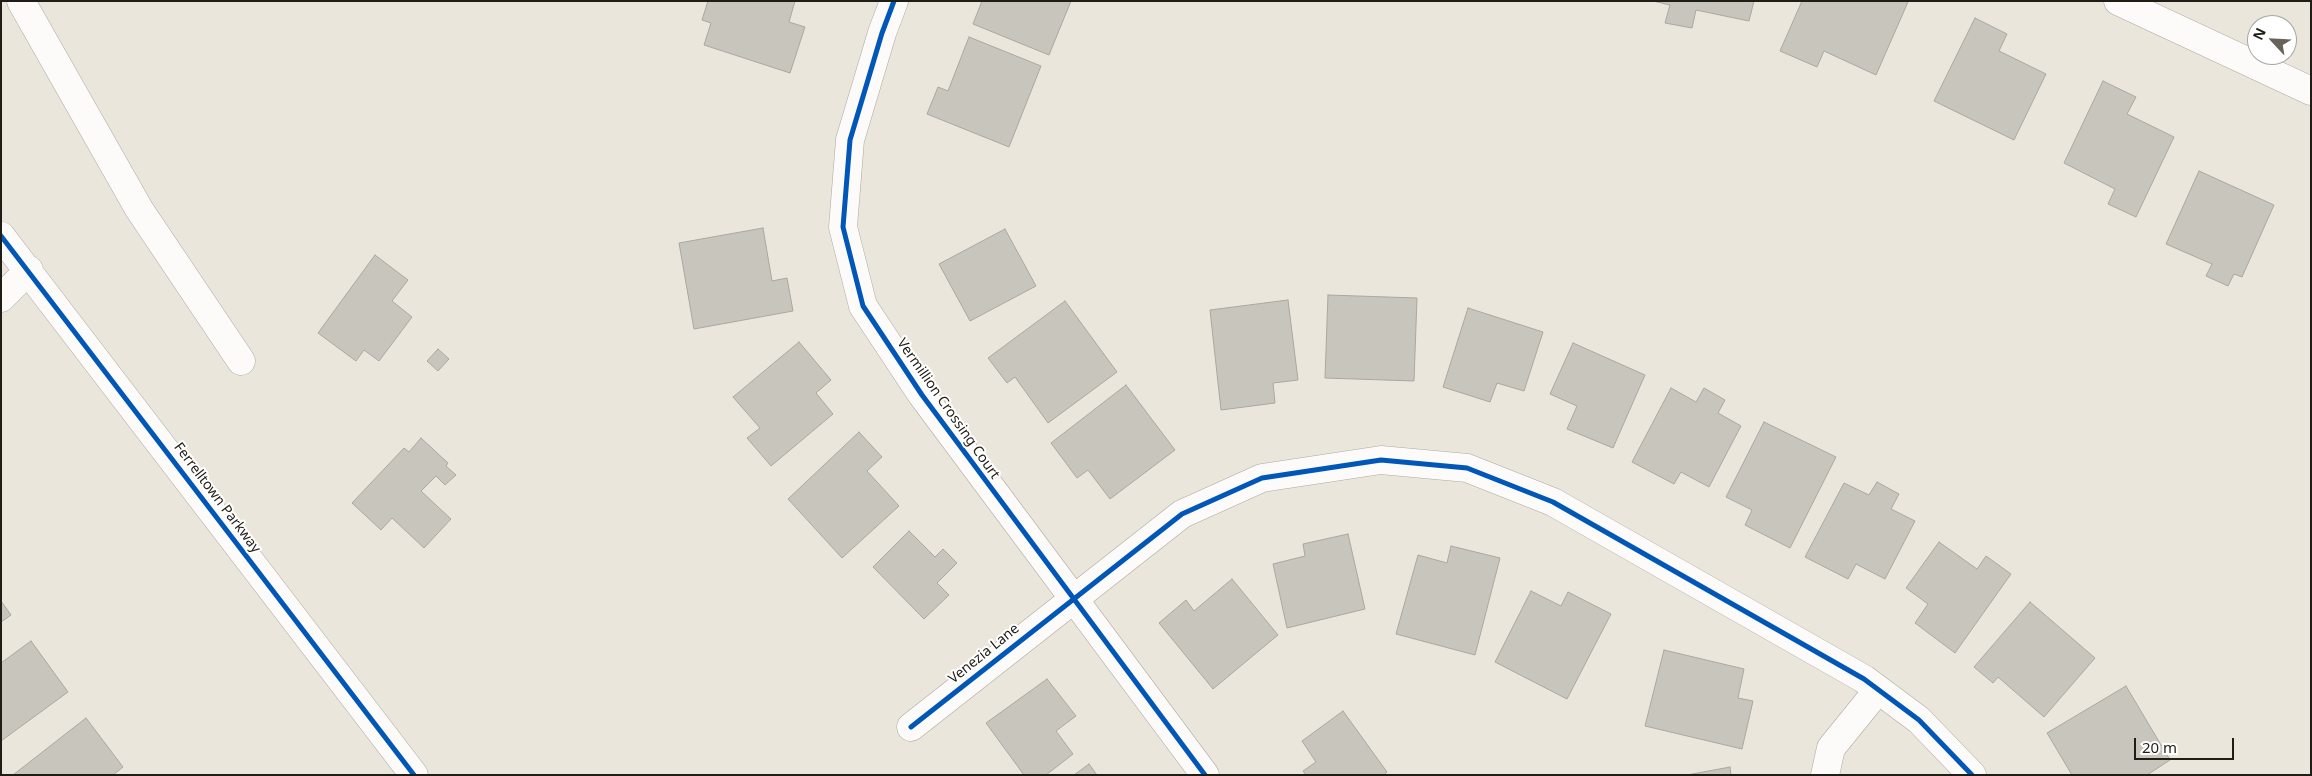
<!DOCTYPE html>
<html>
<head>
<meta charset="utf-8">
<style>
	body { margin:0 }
	#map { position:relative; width:2312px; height:776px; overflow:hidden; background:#eae6dc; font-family:"Noto Sans",sans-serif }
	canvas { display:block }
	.frame { position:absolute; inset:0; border:2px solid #201d16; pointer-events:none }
	.north { position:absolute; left:2247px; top:15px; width:50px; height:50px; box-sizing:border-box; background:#fff; border:1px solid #a6a5a2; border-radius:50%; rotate:295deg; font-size:14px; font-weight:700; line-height:20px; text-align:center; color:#201d16 }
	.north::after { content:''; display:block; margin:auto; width:18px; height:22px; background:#67635b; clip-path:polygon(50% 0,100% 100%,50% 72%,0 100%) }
	.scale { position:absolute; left:2134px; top:738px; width:100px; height:22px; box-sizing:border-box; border:2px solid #201d16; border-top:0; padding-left:6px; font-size:15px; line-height:18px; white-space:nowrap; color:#201d16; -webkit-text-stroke:4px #fff; paint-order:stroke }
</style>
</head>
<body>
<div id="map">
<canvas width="2312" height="776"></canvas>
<div class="frame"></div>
<div class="north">N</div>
<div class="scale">20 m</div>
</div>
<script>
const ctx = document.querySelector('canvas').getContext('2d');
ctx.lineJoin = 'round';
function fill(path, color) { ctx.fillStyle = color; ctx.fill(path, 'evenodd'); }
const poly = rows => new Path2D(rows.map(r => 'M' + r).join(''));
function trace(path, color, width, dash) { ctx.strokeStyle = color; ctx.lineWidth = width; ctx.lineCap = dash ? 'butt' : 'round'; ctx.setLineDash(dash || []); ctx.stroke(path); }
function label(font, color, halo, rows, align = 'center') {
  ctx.font = font + ' "Noto Sans",sans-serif'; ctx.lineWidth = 4; ctx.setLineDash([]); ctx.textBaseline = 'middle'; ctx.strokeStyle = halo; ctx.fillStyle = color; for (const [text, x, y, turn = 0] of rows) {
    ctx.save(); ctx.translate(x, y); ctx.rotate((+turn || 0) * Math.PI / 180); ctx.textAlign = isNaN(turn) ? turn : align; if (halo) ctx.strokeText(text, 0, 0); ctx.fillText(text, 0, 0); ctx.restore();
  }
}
const building = poly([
	[708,1,795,1,789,22,805,27,790,73,704,45,711,23,702,20,708,1],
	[982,1,1071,1,1049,55,973,24,982,1],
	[1653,1,1754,1,1749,21,1696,10,1692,28,1665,23,1670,5,1653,1],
	[1802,1,1907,1,1908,2,1876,75,1824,51,1817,67,1780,51,1802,1],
	[1975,18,2007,34,1999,51,2046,74,2014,140,1934,101,1975,18],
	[969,37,1041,66,1009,147,927,114,938,87,948,91,969,37],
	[2103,81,2136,97,2127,114,2174,137,2136,217,2108,204,2115,189,2064,163,2103,81],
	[2199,171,2274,205,2242,277,2234,274,2228,286,2206,276,2212,264,2166,244,2199,171],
	[763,228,772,281,787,278,793,311,694,329,679,243,763,228],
	[1005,229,1036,286,970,321,939,264,1005,229],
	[375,255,408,280,392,301,412,317,379,361,364,350,356,361,318,333,375,255],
	[1328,295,1417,298,1414,381,1325,378,1328,295],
	[1288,300,1298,380,1273,383,1275,403,1221,410,1210,310,1288,300],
	[1065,301,1117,372,1048,423,1015,377,1007,383,988,358,1065,301],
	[1468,308,1543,332,1524,391,1497,383,1490,402,1443,387,1468,308],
	[799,342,831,380,816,393,833,414,771,466,747,438,760,428,733,397,799,342],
	[1573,343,1645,375,1613,448,1567,429,1577,406,1550,394,1573,343],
	[438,349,449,359,438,371,427,361,438,349],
	[1126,385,1175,450,1110,499,1088,470,1077,478,1051,443,1126,385],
	[1671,388,1696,402,1704,388,1725,400,1718,413,1741,426,1709,487,1681,472,1674,484,1632,462,1671,388],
	[1764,422,1836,457,1790,548,1745,525,1752,510,1726,497,1764,422],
	[859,432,882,457,867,471,899,506,842,558,788,499,859,432],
	[421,438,448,463,446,466,456,475,445,485,436,476,421,491,451,519,424,548,392,518,381,530,352,503,404,448,409,452,421,438],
	[1877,482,1899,494,1891,509,1915,521,1885,579,1856,564,1848,579,1805,557,1844,483,1869,495,1877,482],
	[909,531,935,557,943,549,957,563,937,583,949,595,924,619,873,567,909,531],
	[1348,534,1365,609,1287,628,1273,564,1305,556,1303,544,1348,534],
	[1939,542,1977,569,1986,556,2011,574,1955,653,1915,623,1928,604,1906,588,1939,542],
	[1451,546,1500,558,1475,655,1396,634,1418,555,1447,563,1451,546],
	[1232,579,1278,635,1213,689,1159,623,1186,600,1194,611,1232,579],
	[1531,591,1561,606,1568,592,1611,614,1567,699,1495,662,1531,591],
	[1,601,11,615,1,622,1,601],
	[2030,602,2095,658,2044,717,1998,677,1993,683,1974,667,2030,602],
	[31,641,68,692,1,741,1,663,31,641],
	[1664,650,1744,669,1738,698,1753,701,1742,749,1645,726,1664,650],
	[1047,679,1076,716,1056,731,1073,754,1046,775,1024,775,986,723,1047,679],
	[2126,686,2170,760,2147,775,2072,775,2047,733,2126,686],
	[1343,711,1387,772,1384,775,1306,775,1303,771,1316,762,1302,741,1343,711],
	[86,718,123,767,113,775,13,775,86,718],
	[1089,764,1097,775,1074,775,1089,764],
	[1730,767,1731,775,1687,775,1730,767]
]);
fill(building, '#c8c5bd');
trace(building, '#aba7a0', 1);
const minor = poly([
	[21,1,139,209,241,361],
	[894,1,882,33,850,140,843,227,863,306,922,395,1205,775],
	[2118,1,2311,91],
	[1,236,414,775],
	[1,298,29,270],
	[911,727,1182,514,1262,478,1381,460,1467,468,1553,502,1864,679,1919,720,1972,775],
	[1825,775,1831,748,1878,690]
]);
trace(minor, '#aca9a1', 29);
trace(minor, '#fcfbfa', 28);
trace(poly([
	[894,1,882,33,850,140,843,227,863,306,922,395,1205,775],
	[1,236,414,775],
	[911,727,1182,514,1262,478,1381,460,1467,468,1553,502,1864,679,1919,720,1972,775]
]), '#0057b8', 5);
label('14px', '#201d16', '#fff', [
	["Vermillion Crossing Court",948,409,55],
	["Ferrelltown Parkway",217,498,53],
	["Venezia Lane",984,654,-39]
]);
</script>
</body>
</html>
